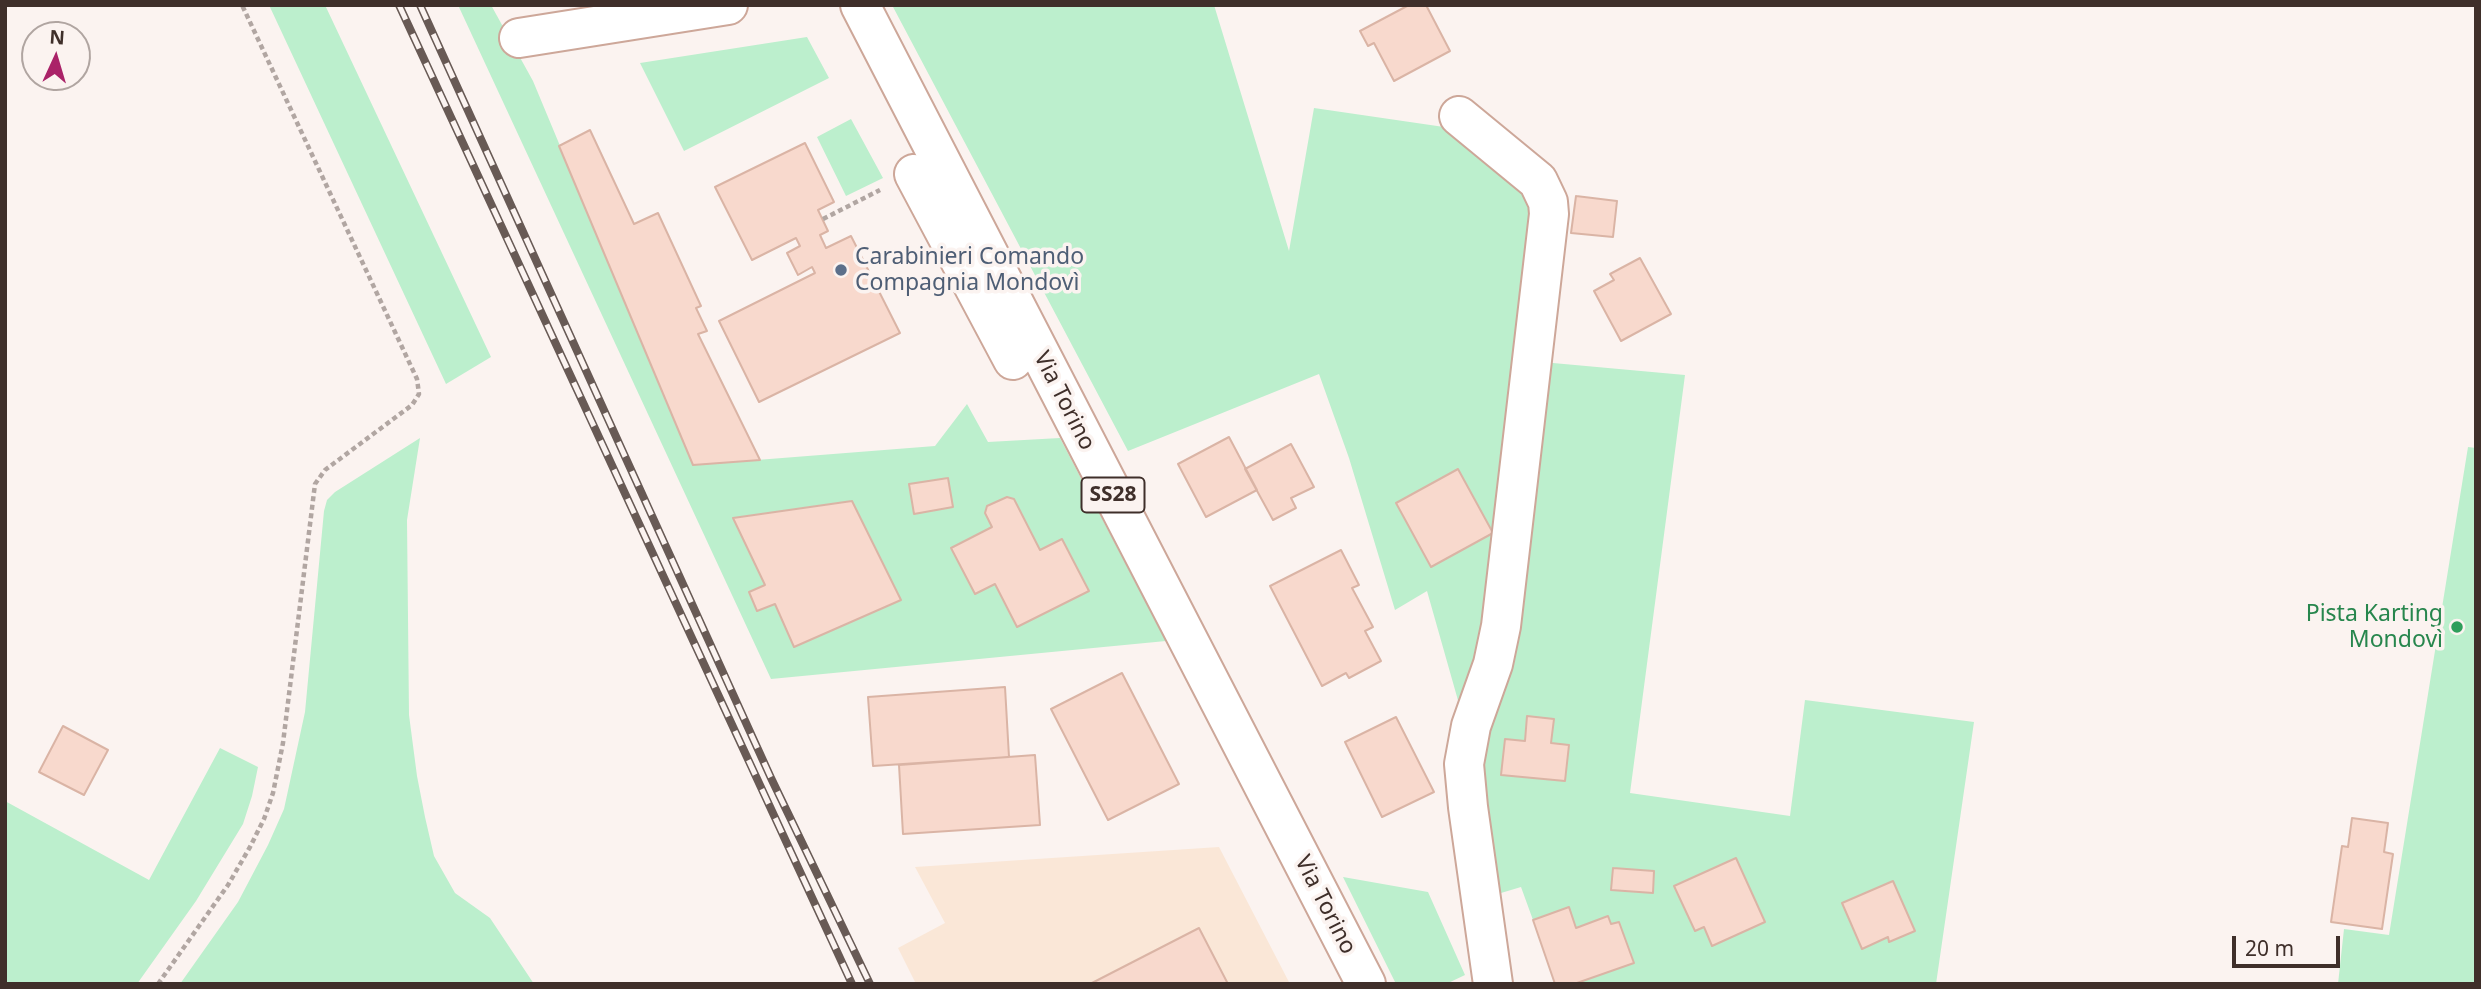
<!DOCTYPE html>
<html>
<head>
<meta charset="utf-8">
<style>
	body { margin:0 }
	#map { position:relative; width:2481px; height:989px; overflow:hidden; background:#fbf3f0; font-family:"Noto Sans",sans-serif }
	canvas { display:block }
	.frame { position:absolute; inset:0; border:7px solid #3f2f2a; pointer-events:none }
	.north { position:absolute; left:21px; top:21px; width:70px; height:70px; box-sizing:border-box; background:#fbf3f0; border:2px solid #b0a5a1; border-radius:50%; rotate:4deg; font-size:19px; font-weight:700; line-height:28px; text-align:center; color:#3f2f2a }
	.north::after { content:''; display:block; margin:auto; width:24px; height:32px; background:#aa2268; clip-path:polygon(50% 0,100% 100%,50% 72%,0 100%) }
	.scale { position:absolute; left:2232px; top:936px; width:108px; height:32px; box-sizing:border-box; border:4px solid #3f2f2a; border-top:0; padding-left:9px; font-size:21px; line-height:24px; white-space:nowrap; color:#3f2f2a; -webkit-text-stroke:5px #fbf3f0; paint-order:stroke }
</style>
</head>
<body>
<div id="map">
<canvas width="2481" height="989"></canvas>
<div class="frame"></div>
<div class="north">N</div>
<div class="scale">20 m</div>
</div>
<script>
const ctx = document.querySelector('canvas').getContext('2d');
ctx.lineJoin = 'round';
function fill(path, color) { ctx.fillStyle = color; ctx.fill(path, 'evenodd'); }
const poly = rows => new Path2D(rows.map(r => 'M' + r).join(''));
function trace(path, color, width, dash) { ctx.strokeStyle = color; ctx.lineWidth = width; ctx.lineCap = dash ? 'butt' : 'round'; ctx.setLineDash(dash || []); ctx.stroke(path); }
function label(font, color, halo, rows, align = 'center') {
  ctx.font = font + ' "Noto Sans",sans-serif'; ctx.lineWidth = 7; ctx.setLineDash([]); ctx.textBaseline = 'middle'; ctx.strokeStyle = halo; ctx.fillStyle = color; for (const [text, x, y, turn = 0] of rows) {
    ctx.save(); ctx.translate(x, y); ctx.rotate((+turn || 0) * Math.PI / 180); ctx.textAlign = isNaN(turn) ? turn : align; if (halo) ctx.strokeText(text, 0, 0); ctx.fillText(text, 0, 0); ctx.restore();
  }
}
fill(poly([
	[1219,847,1290,984,916,984,898,948,945,923,915,867]
]), '#fae7d7');
fill(poly([
	[269,5,325,5,491,357,446,384],
	[458,5,491,5,533,81,693,465,935,446,967,404,988,442,1060,438,1166,641,771,679],
	[892,5,1214,5,1289,251,1314,108,1444,127,1461,131,1532,195,1490,623,1463,718,1427,591,1395,610,1349,458,1319,374,1128,451],
	[807,37,829,78,684,151,640,63],
	[851,119,883,178,846,196,817,137],
	[1542,362,1685,375,1630,793,1790,816,1805,700,1974,722,1936,984,1574,984,1634,963,1619,922,1611,924,1608,916,1576,928,1569,907,1533,920,1521,887,1491,896,1474,785],
	[420,438,407,520,409,715,417,776,425,817,434,856,455,893,490,918,534,984,180,984,238,902,268,845,284,809,305,712,324,511,327,500,335,492],
	[2468,447,2476,448,2476,984,2338,984,2344,929,2389,935],
	[220,748,258,767,252,796,243,824,196,901,137,984,5,984,5,801,149,880],
	[1343,877,1428,892,1465,975,1446,984,1396,984]
]), '#bcefcd');
const building = poly([
	[1409,5,1426,5,1450,51,1394,81,1374,43,1368,46,1360,31,1409,5],
	[590,130,634,224,658,213,701,306,696,308,707,331,698,334,760,460,693,465,559,146,590,130],
	[805,143,834,202,818,210,828,231,820,235,826,248,851,236,900,333,759,402,719,321,815,273,812,267,798,275,787,253,800,246,796,238,752,260,715,187,805,143],
	[1576,196,1617,201,1613,237,1571,233,1576,196],
	[1640,258,1671,314,1621,341,1594,291,1614,280,1610,274,1640,258],
	[1229,437,1257,490,1206,517,1178,464,1229,437],
	[1291,444,1314,487,1291,498,1296,508,1273,520,1245,469,1291,444],
	[1458,469,1493,533,1431,567,1396,503,1458,469],
	[948,478,953,507,914,514,909,484,948,478],
	[1007,497,1014,499,1040,550,1062,539,1089,591,1017,627,995,584,975,594,951,548,992,527,985,513,987,506,1007,497],
	[852,501,901,600,794,647,775,604,757,611,749,592,765,585,733,518,852,501],
	[1341,550,1359,585,1352,588,1373,627,1365,631,1381,661,1349,678,1346,673,1322,686,1270,586,1341,550],
	[1122,673,1179,784,1108,820,1051,709,1122,673],
	[1005,687,1009,757,873,766,868,697,1005,687],
	[1527,716,1554,719,1551,743,1569,745,1565,781,1501,775,1505,739,1525,741,1527,716],
	[1396,717,1434,792,1382,817,1345,742,1396,717],
	[63,726,108,750,84,795,39,772,63,726],
	[1035,755,1040,825,903,834,899,765,1035,755],
	[2352,818,2388,823,2384,852,2393,854,2382,929,2331,922,2342,846,2348,847,2352,818],
	[1736,858,1765,922,1712,946,1704,927,1695,931,1674,886,1736,858],
	[1613,868,1654,871,1653,893,1611,890,1613,868],
	[1893,881,1915,931,1889,942,1888,937,1862,949,1842,903,1893,881],
	[1569,907,1576,928,1608,916,1611,924,1619,922,1634,963,1574,984,1555,984,1533,920,1569,907],
	[1199,928,1228,984,1090,984,1199,928]
]);
fill(building, '#f8d9cd');
trace(building, '#dab4a5', 2);
const minor = poly([
	[519,38,728,5],
	[1459,116,1538,181,1548,202,1549,214,1501,626,1493,664,1471,726,1464,764,1468,807,1493,984],
	[914,174,1013,360]
]);
const major = poly([
	[860,5,1366,984]
]);
trace(minor, '#cda799', 42);
trace(major, '#cda799', 42);
trace(poly([
	[823,219,880,190],
	[158,984,228,885,250,847,264,819,273,793,283,743,315,484,325,470,412,405,419,394,417,379,242,5]
]), '#b1a6a2', 4.5, [5, 3.5]);
trace(minor, '#fff', 38);
trace(major, '#fff', 38);
const rail = poly([
	[399,5,852,984],
	[420,5,771,778,870,984]
]);
trace(rail, '#685a55', 8);
trace(rail, '#fbf3f0', 5, [16]);
for (const [x, y, r, color] of [
	[841,270,7,"#5c6f8a"],
	[2457,627,7,"#2e9e5b"]
]) { const dot = new Path2D(); dot.arc(x, y, r, 0, 2 * Math.PI); ctx.fillStyle = color; ctx.fill(dot); trace(dot, '#fbf3f0', 2.5); }
for (const [x, y, w] of [
	[1113,495,63]
]) { const box = new Path2D(); box.roundRect(x - w / 2, y - 17.5, w, 35, 5); ctx.fillStyle = '#fbf3f0'; ctx.fill(box); trace(box, '#3f2f2a', 2); }
label('bold 21px', '#3f2f2a', null, [
	["SS28",1113,495]
]);
label('23px', '#4e5e75', '#fbf3f0', [
	["Carabinieri Comando",855,257],
	["Compagnia Mondovì",855,283]
], 'left');
label('23px', '#3f2f2a', '#fbf3f0', [
	["Via Torino",1064,401,63],
	["Via Torino",1325,905,63]
]);
label('23px', '#27864d', '#fbf3f0', [
	["Pista Karting",2443,614],
	["Mondovì",2443,640]
], 'right');
</script>
</body>
</html>
